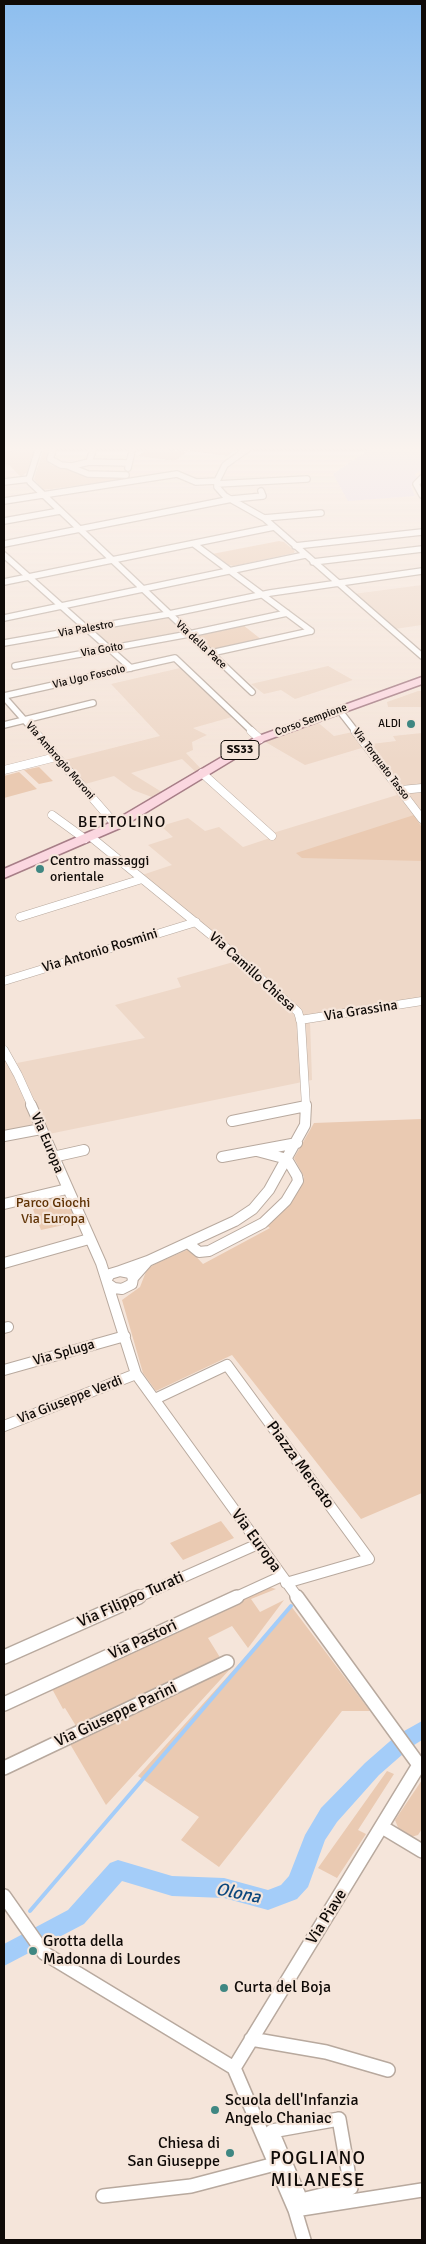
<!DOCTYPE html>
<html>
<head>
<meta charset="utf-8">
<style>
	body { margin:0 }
	#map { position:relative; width:426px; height:2244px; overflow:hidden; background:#f5e5da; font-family:Signika,sans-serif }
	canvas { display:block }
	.frame { position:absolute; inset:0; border:5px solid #0f0a07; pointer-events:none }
</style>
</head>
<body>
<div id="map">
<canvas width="426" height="2244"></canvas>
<div class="frame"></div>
</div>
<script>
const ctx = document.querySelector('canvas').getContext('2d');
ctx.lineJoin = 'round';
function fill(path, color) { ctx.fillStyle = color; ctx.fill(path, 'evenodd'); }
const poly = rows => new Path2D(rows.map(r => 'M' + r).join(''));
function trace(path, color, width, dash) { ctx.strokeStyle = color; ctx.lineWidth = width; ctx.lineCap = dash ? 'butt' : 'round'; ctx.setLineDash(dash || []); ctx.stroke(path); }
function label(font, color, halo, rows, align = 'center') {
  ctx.font = font + ' Signika,sans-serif'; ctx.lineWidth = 4.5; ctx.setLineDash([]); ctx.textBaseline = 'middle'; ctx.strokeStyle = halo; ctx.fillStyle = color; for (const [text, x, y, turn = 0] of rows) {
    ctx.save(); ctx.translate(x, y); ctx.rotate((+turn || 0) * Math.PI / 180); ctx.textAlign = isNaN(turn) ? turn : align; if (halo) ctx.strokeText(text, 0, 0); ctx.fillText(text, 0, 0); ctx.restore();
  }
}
fill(poly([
	[422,585,422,625,395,629,353,594],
	[168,615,187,634,111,648,90,629],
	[328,666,353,680,295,699,281,690,264,694,251,684],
	[180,668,232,717,193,728,207,735,192,742,193,750,186,753,203,771,198,774,182,759,131,773,165,794,157,799,133,790,114,776,78,786,57,762,160,736,111,684],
	[418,691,422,691,422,707,388,707,387,702],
	[315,720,334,736,353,732,365,747,305,765,262,740],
	[422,733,422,1004,310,1021,312,1080,49,1134,17,1063,145,1038,115,1005,181,987,177,978,244,959,142,875,172,865,148,845,173,837,161,826,188,818,205,831,219,827,243,847,276,836,273,833,397,795,378,764,383,762,371,744,396,741,393,736],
	[4,1054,6,1058,38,1127,4,1134]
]), '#eed8c8');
fill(poly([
	[373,447,422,447,422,469,414,475,418,477,411,486,415,496,348,501,333,474]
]), '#e7d9ec');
fill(poly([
	[23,447,35,448,27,472,21,477,9,465,4,464,4,450],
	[44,447,51,447,47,460,51,465,67,468,82,474,123,476,122,480,43,490,34,479],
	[150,447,186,452,175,461,138,456],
	[166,447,238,447,227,456],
	[279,541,284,542,295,551,294,553,234,566,227,565,212,554],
	[243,625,262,640,213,651,195,635],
	[39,767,53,781,39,784,24,770],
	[19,772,37,789,4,798,4,776],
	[414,815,422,828,422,861,302,858,296,853],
	[422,1119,422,1493,361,1519,232,1355,156,1391,143,1373,122,1300,140,1287,147,1269,155,1264,189,1249,203,1264,270,1228,266,1225,282,1211,298,1192,304,1177,294,1158,314,1123],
	[64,1191,77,1222,41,1230,29,1199],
	[221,1521,234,1538,183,1560,170,1543],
	[269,1587,276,1589,251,1599,260,1612,284,1600,248,1648,232,1626,208,1638,221,1659,76,1726,65,1708,63,1709,51,1687],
	[291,1606,370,1711,342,1711,219,1867,181,1840,199,1817,138,1776],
	[231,1668,106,1805,70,1744],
	[387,1771,394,1774,358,1830,366,1834,337,1878,318,1868],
	[422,1780,422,1829,418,1835,411,1837,399,1830,395,1820]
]), '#eacab2');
trace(poly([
	[30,1911,291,1606]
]), '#a4cdf9', 4);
fill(poly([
	[422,1721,422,1740,411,1747,379,1775,337,1822,325,1840,308,1887,297,1899,268,1910,224,1898,172,1896,122,1881,84,1924,4,1966,4,1944,68,1910,110,1863,118,1860,172,1876,224,1878,268,1890,281,1885,289,1876,305,1835,321,1808,365,1763,397,1735,422,1721]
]), '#a4cdf9');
const streetFar3 = poly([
	[39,447,29,479,30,482,252,692],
	[54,447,50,459,61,465,72,466,89,462,129,463],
	[4,449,16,447],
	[89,462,94,447],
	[68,466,88,474,126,475],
	[128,468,133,447],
	[422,478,416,484,422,495],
	[217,481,217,487,225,496,264,518,422,656],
	[217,481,225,465,250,447],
	[4,482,29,479],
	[217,484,307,479],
	[4,501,177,474,196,482,217,481],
	[264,518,321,513],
	[4,521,60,511],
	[4,544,232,499,263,496,261,491],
	[194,544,311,631],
	[295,546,422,532],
	[4,555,131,668],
	[313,562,422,549],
	[4,582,274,527],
	[4,618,305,555],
	[4,643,169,614,270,593,422,571],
	[211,653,311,631],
	[15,666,189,634,287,613],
	[4,696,175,658,253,732],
	[4,697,35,732],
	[339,710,356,732],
	[4,725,93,703]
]);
const streetFar2 = poly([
	[34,731,116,825],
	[251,731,260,739],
	[355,731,422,819],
	[4,770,56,757],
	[202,773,272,836],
	[401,790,422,788],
	[52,815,85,839],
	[91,837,228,949,298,1012,301,1022,306,1106],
	[20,917,142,879],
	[4,981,196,922],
	[300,1020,422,1001],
	[4,1050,18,1075,32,1106]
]);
const streetFar1 = poly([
	[31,1105,101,1263,136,1374,298,1598],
	[232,1121,306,1106],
	[4,1136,41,1129],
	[53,1157,84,1150],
	[222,1157,297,1143],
	[4,1204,67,1189],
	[188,1243,199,1252,209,1251,263,1223,286,1201,298,1181,297,1176,287,1159,257,1151],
	[148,1261,235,1221,253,1209,269,1190,305,1125,306,1105],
	[4,1263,89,1239],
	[120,1271,148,1261,133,1278],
	[107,1279,110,1274,120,1271,130,1273,133,1278,132,1284,122,1289,114,1288,108,1284],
	[4,1328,8,1327],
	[4,1370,125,1336],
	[155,1399,227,1365,369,1559,286,1583],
	[4,1426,136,1374],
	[136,1598,258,1544],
	[234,1598,282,1576]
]);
const street = poly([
	[297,1597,419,1765],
	[4,1657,139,1597],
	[4,1704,237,1597],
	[4,1768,227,1662],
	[382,1827,422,1851],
	[4,1896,44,1953,234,2068,295,2210,304,2240],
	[251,2039,326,2052,388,2070],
	[234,2068,419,1765],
	[339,2119,351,2188,301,2200,272,2131,339,2119],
	[103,2196,191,2186,275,2164],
	[295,2210,422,2190]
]);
const primary = poly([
	[422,677,422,684,264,741,120,828,4,878,4,869,112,822,256,737,422,677]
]);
trace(streetFar3, '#b8a99e', 8);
trace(streetFar2, '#b8a99e', 9);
trace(streetFar1, '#b8a99e', 12);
trace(street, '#b8a99e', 16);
trace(primary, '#a77e87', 3);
trace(streetFar3, '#fff', 5.5);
trace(streetFar2, '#fff', 8);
trace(streetFar1, '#fff', 10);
trace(street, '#fff', 13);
fill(primary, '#fbd7e0');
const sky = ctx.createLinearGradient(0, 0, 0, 761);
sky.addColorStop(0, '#8dbeef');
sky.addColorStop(0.59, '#faf3ee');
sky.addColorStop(1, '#faf3ee00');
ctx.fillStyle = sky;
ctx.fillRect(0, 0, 426, 761);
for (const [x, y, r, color] of [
	[411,724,5,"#3f8782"],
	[40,869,5,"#3f8782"],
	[33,1951,5,"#3f8782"],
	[224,1988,5,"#3f8782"],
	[215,2110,5,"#3f8782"],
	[230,2153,5,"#3f8782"]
]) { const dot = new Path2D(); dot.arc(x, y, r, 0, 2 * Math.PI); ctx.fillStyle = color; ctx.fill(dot); trace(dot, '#f5e5da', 2); }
label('11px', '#0f0a07', '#f5e5da', [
	["Via Palestro",86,629,-10],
	["Via della Pace",201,645,43],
	["Via Goito",102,650,-10],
	["Via Ugo Foscolo",89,677,-13],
	["Corso Sempione",311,720,-20],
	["Via Ambrogio Moroni",60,761,49],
	["Via Torquato Tasso",381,764,53]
]);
label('11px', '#0f0a07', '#f5e5da', [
	["ALDI",401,724]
], 'right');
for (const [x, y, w] of [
	[240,750,38]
]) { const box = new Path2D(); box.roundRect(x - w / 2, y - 9.5, w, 19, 4); ctx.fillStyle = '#f5e5da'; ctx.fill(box); trace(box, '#0f0a07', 1); }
label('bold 12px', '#0f0a07', null, [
	["SS33",240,750]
]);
label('14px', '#0f0a07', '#f5e5da', [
	["Centro massaggi",50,861],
	["orientale",50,877]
], 'left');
label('14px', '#0f0a07', '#f5e5da', [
	["Via Antonio Rosmini",100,951,-17],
	["Via Camillo Chiesa",252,972,42],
	["Via Grassina",361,1011,-9],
	["Via Europa",47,1143,67],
	["Via Spluga",64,1353,-16],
	["Via Giuseppe Verdi",70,1400,-21]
]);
label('14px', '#603305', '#f5e5da', [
	["Parco Giochi",53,1203],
	["Via Europa",53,1219]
]);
ctx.letterSpacing = '1px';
label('16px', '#0f0a07', '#f5e5da', [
	["BETTOLINO",122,823]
]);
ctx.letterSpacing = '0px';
label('16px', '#0f0a07', '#f5e5da', [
	["Piazza Mercato",300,1465,54],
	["Via Europa",256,1541,54],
	["Via Filippo Turati",131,1600,-24],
	["Via Pastori",143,1640,-25],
	["Via Giuseppe Parini",116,1715,-25],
	["Via Piave",327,1917,-58]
]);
label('16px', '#0f0a07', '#f5e5da', [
	["Grotta della",43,1942],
	["Madonna di Lourdes",43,1960],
	["Curta del Boja",234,1988],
	["Scuola dell'Infanzia",225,2101],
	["Angelo Chaniac",225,2119],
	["Chiesa di",220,2144,"right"],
	["San Giuseppe",220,2162,"right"]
], 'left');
label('italic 18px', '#0d487d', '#f5e5da', [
	["Olona",238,1894,11]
]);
ctx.letterSpacing = '1px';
label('19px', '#0f0a07', '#f5e5da', [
	["POGLIANO",318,2159],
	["MILANESE",318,2181]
]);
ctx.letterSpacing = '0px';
</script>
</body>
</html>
